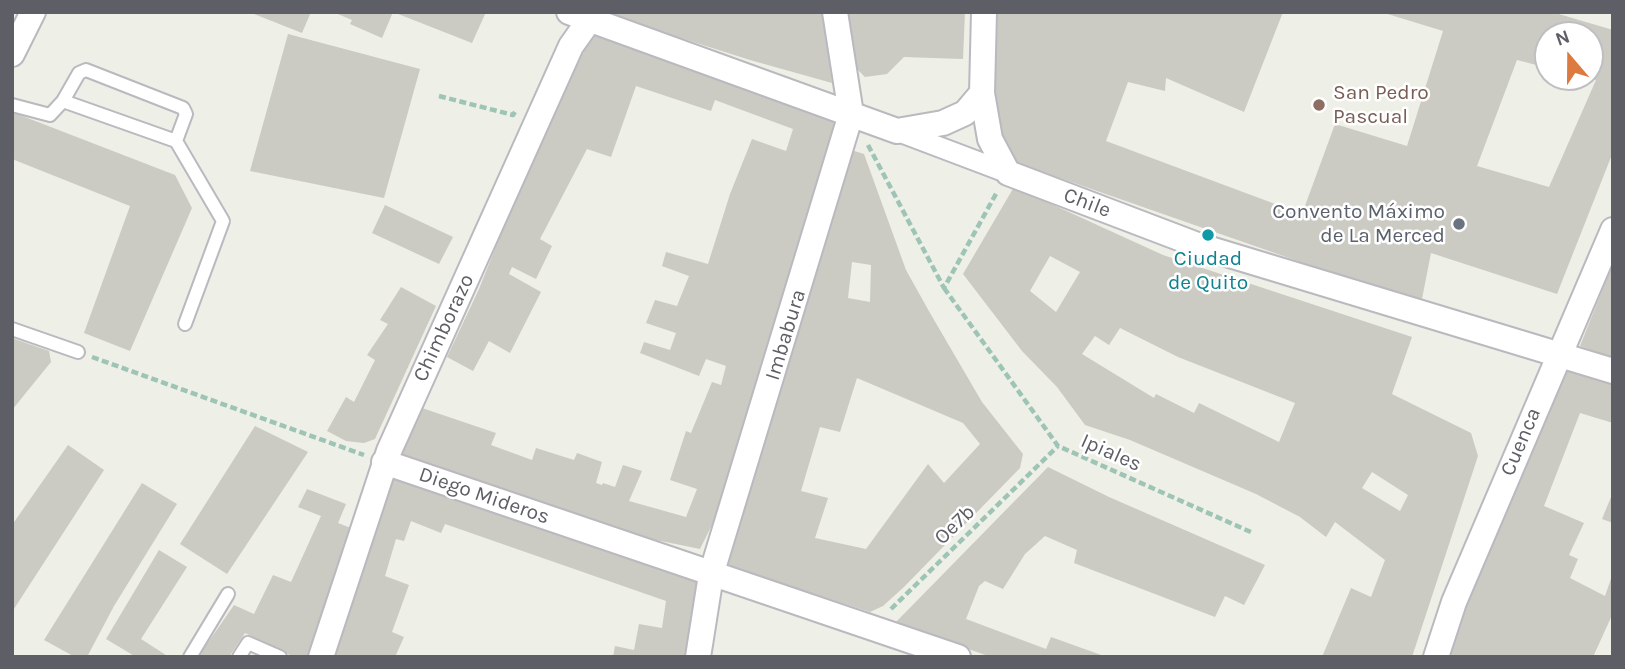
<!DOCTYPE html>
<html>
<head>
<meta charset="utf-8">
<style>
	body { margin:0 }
	#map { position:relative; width:1625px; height:669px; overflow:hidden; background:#eeefe7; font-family:Karla,sans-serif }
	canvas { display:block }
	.frame { position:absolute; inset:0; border:14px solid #5e5f66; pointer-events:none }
	.north { position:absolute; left:1534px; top:21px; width:70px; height:70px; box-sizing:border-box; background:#fff; border:2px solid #bfbfc2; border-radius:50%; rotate:340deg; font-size:19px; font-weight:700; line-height:28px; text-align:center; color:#5e5f66 }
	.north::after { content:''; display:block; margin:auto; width:24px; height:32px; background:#dc7a40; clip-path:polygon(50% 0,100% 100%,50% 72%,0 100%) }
</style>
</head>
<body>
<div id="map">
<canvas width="1625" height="669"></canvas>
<div class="frame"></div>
<div class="north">N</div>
</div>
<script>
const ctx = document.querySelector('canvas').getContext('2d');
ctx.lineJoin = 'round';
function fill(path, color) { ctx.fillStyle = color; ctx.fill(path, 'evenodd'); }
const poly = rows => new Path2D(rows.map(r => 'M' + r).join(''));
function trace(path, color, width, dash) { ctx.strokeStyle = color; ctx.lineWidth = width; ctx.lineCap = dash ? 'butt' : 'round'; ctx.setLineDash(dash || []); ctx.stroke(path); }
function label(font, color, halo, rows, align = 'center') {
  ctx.font = font + ' Karla,sans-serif'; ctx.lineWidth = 5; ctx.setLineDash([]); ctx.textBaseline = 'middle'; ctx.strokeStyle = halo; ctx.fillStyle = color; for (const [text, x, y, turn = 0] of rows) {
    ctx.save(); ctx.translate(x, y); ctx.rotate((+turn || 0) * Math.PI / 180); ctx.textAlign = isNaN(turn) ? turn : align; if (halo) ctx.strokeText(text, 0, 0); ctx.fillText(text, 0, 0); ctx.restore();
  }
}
fill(poly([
	[249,12,311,12,302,33],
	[333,12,486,12,472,43,393,12,382,38,350,24,352,20],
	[599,12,823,12,832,83,750,60],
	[847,12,965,12,963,59,904,57,887,74,865,77,854,66],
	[997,12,1283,12,1244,112,1166,78,1165,91,1128,82,1106,141,1302,214,1335,124,1407,146,1443,31,1381,12,1552,12,1613,30,1613,152,1557,294,1431,253,1421,304,1011,161,995,116],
	[1548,35,1590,35,1590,79,1596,80,1549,187,1477,166,1517,60,1548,68],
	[288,34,420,69,384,198,250,171],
	[592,35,649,52,840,120,725,499,700,549,617,532,399,455,419,407,496,433,491,445,532,460,536,448,574,460,577,453,602,462,596,483,602,485,603,483,615,487,623,465,642,471,629,501,686,517,697,489,670,480,686,431,691,433,712,382,721,385,726,366,706,359,699,376,640,353,644,342,670,350,676,333,646,323,655,300,677,306,689,276,662,266,666,252,708,264,730,194,752,139,786,151,793,129,715,100,711,111,636,86,611,157,587,149,540,239,552,246,536,279,512,267,509,274,541,292,510,353,489,341,473,371,447,357,479,289,530,161],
	[12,112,175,175,192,208,130,351,84,333,130,206,12,159],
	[851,150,864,154,906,270,930,313,982,402,1023,454,1020,468,904,587,883,606,870,612,728,566],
	[852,262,871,265,870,302,848,298],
	[857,378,963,423,980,444,944,483,928,464,866,549,815,538,828,498,801,491,820,427,840,432],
	[1014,187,1163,255,1412,337,1392,394,1471,433,1478,456,1412,657,1322,657,1351,588,1371,597,1385,560,1335,522,1326,537,1300,517,1256,494,1130,440,1085,425,1057,387,1022,351,963,274],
	[1050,256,1080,272,1056,312,1030,291],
	[1120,328,1178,357,1295,403,1279,442,1199,403,1194,413,1156,394,1154,398,1082,354,1095,336,1109,345],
	[1372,472,1408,495,1400,511,1362,488],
	[385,205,453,237,439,264,372,233],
	[1613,263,1613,358,1580,346],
	[401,287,436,306,375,439,364,443,346,441,327,431,346,397,354,402,375,360,367,355,388,324,380,320],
	[12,338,49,351,51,362,12,410],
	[1564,367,1613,382,1613,423,1580,413,1544,506,1584,523,1569,555,1578,559,1570,578,1605,596,1613,573,1613,613,1593,657,1444,657,1527,463],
	[255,426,308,452,227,574,180,544],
	[68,445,104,470,12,612,12,525],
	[1048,467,1109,497,1265,565,1244,605,1225,596,1215,617,1074,563,1077,550,1045,536,1025,554,1003,589,985,581,979,586,966,619,1046,649,1051,637,1104,656,991,657,895,623],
	[392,472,704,577,690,657,613,657,615,646,634,650,639,624,662,628,666,601,445,524,441,533,411,521,404,541,396,539,385,576,409,585,392,632,404,637,395,657,331,657],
	[142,483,177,504,114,606,87,657,75,657,44,640],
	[307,489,346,504,338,523,356,530,312,657,294,657,245,633,229,657,198,657,234,605,254,614,273,575,291,582,321,516,298,507],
	[1613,492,1613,523,1602,519],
	[159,550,187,567,141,639,169,657,136,657,106,639]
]), '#cbcac3');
const service = poly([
	[12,105,50,115,63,101,79,73,86,70,183,108,186,114,176,141,63,101],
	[176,141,223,221,185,324],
	[12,329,78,352],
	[190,657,228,594],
	[239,657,248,643,280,657]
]);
const pedestrian = poly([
	[897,131,1008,173]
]);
const minor = poly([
	[569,12,897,131,943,123,965,113,982,93],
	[984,12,982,93,990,139,1008,173,1200,246,1613,371],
	[12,54,33,12],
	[384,462,958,657],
	[321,657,389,451,571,46,595,12],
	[698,657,711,575,851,114,835,12],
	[1436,657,1454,602,1613,230]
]);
trace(service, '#b9b9bf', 16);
trace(pedestrian, '#b9b9bf', 23);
trace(minor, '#b9b9bf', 28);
trace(poly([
	[439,96,513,115,515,112],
	[868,145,944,288,997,192],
	[944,288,1058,446,1253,533],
	[92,357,364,455],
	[891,609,1058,446]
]), '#9ec4b5', 4.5, [7, 3.5]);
trace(service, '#fff', 12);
trace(pedestrian, '#fff', 19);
trace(minor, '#fff', 24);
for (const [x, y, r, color] of [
	[1319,105,7,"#8d6e63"],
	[1459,224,7,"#6b7280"],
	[1208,235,7,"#0f9aa8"]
]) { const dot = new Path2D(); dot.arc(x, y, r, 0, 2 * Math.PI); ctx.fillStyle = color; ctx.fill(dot); trace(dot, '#fff', 2.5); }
label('21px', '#785e54', '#fff', [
	["San Pedro",1333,93],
	["Pascual",1333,117]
], 'left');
label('21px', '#5e5f66', '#fff', [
	["Chile",1087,203,21],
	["Chimborazo",444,328,-65],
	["Imbabura",786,335,-73],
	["Cuenca",1521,442,-67],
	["Ipiales",1111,453,24],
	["Diego Mideros",484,496,19],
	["Oe7b",955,525,-44]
]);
label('21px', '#5b616d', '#fff', [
	["Convento Máximo",1445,212],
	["de La Merced",1445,236]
], 'right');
label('21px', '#0d838f', '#fff', [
	["Ciudad",1208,259],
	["de Quito",1208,283]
]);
</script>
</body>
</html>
